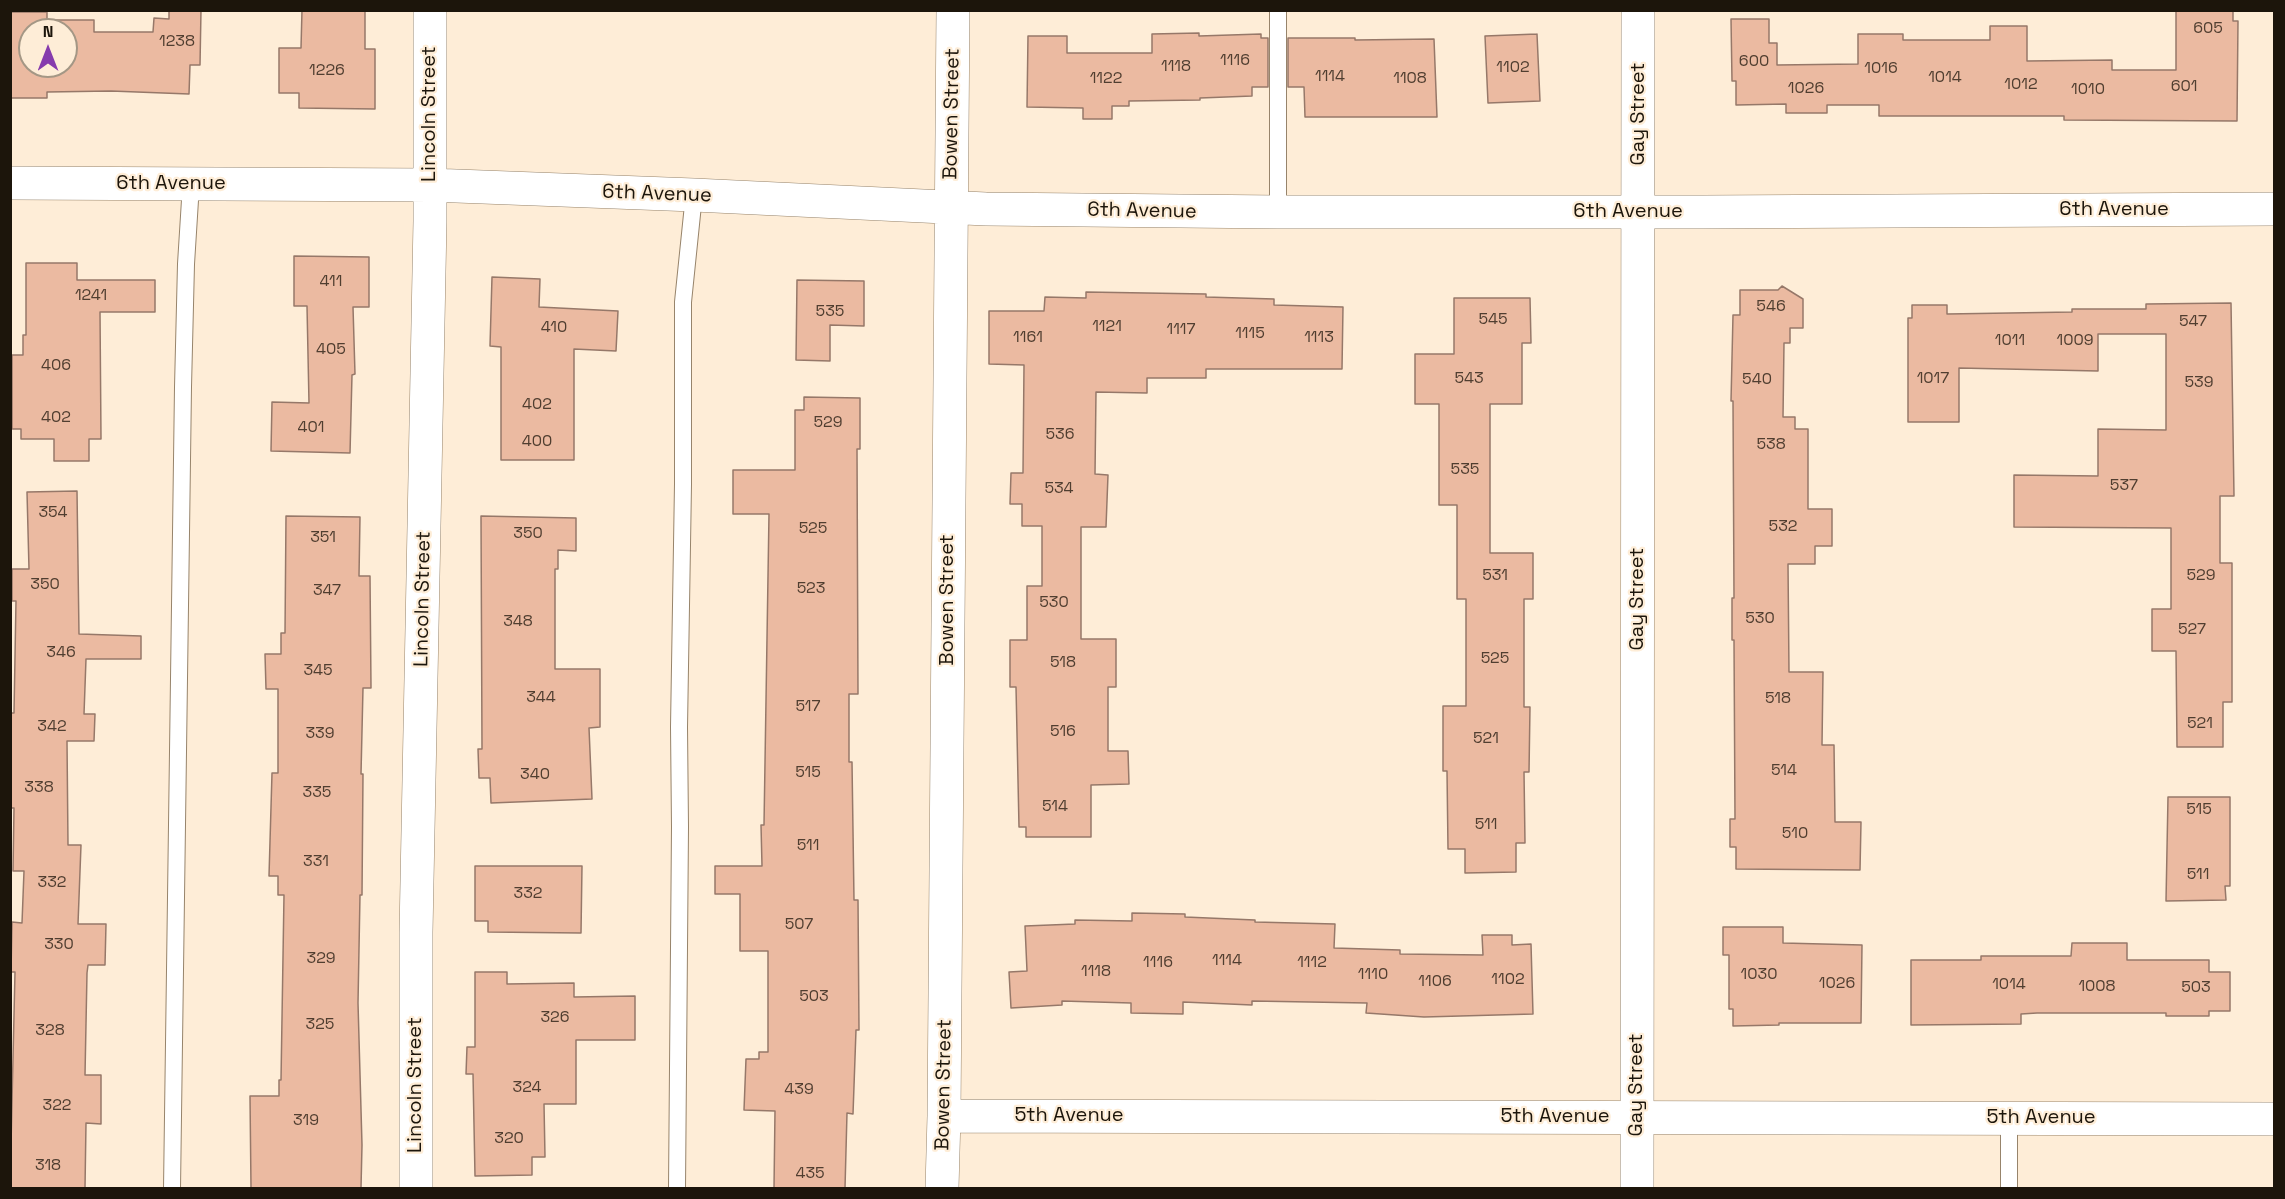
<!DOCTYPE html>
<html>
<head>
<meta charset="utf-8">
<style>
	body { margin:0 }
	#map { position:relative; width:2285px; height:1199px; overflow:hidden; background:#feedd7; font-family:"Space Grotesk",sans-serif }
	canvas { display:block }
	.frame { position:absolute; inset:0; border:12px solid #1c150b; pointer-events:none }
	.north { position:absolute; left:18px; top:18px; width:60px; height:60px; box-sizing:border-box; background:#feedd7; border:2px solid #a49785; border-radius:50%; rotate:0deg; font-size:16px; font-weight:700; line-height:24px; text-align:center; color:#1c150b }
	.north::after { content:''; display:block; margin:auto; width:21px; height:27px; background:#863bad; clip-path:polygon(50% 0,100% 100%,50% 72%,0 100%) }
</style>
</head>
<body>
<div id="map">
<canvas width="2285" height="1199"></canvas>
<div class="frame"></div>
<div class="north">N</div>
</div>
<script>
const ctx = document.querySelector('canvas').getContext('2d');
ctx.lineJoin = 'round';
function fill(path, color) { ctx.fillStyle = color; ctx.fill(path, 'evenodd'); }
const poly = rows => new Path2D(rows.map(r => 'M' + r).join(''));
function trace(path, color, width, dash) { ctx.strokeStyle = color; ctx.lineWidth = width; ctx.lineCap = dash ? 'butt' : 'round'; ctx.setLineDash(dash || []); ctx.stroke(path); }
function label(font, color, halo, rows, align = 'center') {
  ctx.font = font + ' "Space Grotesk",sans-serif'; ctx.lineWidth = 4.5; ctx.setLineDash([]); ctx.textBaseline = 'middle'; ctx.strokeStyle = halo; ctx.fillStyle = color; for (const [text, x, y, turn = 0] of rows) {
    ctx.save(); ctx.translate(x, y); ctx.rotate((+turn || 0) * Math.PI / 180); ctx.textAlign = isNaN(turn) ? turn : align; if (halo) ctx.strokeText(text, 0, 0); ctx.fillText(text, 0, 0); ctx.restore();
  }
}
const building = poly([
	[169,10,201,10,200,65,190,65,189,94,111,91,47,92,47,98,10,98,10,12,47,12,47,20,94,20,94,32,153,32,154,18,169,19,169,10],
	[30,30,66,30,66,66,30,66,30,30],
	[302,10,365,10,365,49,375,49,375,109,299,108,299,93,279,93,279,48,301,48,302,10],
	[2176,10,2233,10,2233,21,2238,21,2237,121,2064,120,2064,116,1879,116,1879,105,1827,105,1827,113,1786,113,1786,104,1736,105,1736,81,1732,81,1731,19,1769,19,1769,43,1777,43,1777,65,1858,64,1858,34,1903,34,1903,40,1990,40,1990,26,2027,26,2027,61,2112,60,2112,70,2176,70,2176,10],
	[1199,33,1199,36,1261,34,1261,38,1268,38,1268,87,1252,87,1252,96,1200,98,1200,100,1129,101,1129,106,1112,106,1112,119,1083,119,1083,108,1027,107,1028,36,1067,36,1067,53,1152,53,1152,34,1199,33],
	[1537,34,1540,101,1488,103,1485,36,1537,34],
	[1288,38,1355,38,1355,40,1434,39,1437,117,1305,117,1304,87,1288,87,1288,38],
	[294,256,369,257,369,307,353,307,355,374,352,375,350,453,271,451,272,402,309,403,307,306,294,306,294,256],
	[26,263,77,263,77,280,155,280,155,312,100,312,101,439,89,439,89,461,54,461,54,439,21,439,21,429,12,429,12,355,23,355,23,335,26,335,26,263],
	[492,277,540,279,539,307,618,311,616,351,574,349,574,460,501,460,501,347,490,346,492,277],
	[797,280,864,281,864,326,830,325,830,361,796,360,797,280],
	[1782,286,1803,299,1803,328,1790,328,1790,343,1784,343,1783,417,1795,417,1795,429,1808,429,1808,509,1832,509,1832,546,1815,546,1815,564,1788,564,1789,672,1823,672,1822,745,1834,745,1835,822,1861,822,1860,870,1736,869,1736,847,1730,847,1730,819,1735,819,1734,640,1732,640,1732,598,1734,598,1733,401,1731,401,1733,315,1740,315,1740,290,1778,290,1782,286],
	[1086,292,1206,294,1206,297,1274,299,1274,305,1343,307,1342,369,1206,369,1206,378,1147,378,1147,393,1096,392,1095,474,1108,475,1106,527,1081,527,1081,639,1116,639,1116,687,1108,687,1108,751,1128,751,1129,784,1091,785,1091,837,1026,837,1026,827,1019,827,1016,687,1010,687,1010,640,1027,640,1027,586,1042,586,1042,526,1022,526,1022,504,1010,504,1011,473,1023,473,1024,365,989,364,989,311,1044,311,1045,297,1086,298,1086,292],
	[1454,298,1530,298,1531,343,1522,343,1522,404,1490,404,1490,553,1533,553,1533,599,1524,599,1524,707,1530,707,1529,772,1524,772,1525,843,1516,843,1516,872,1465,873,1465,849,1448,849,1447,771,1443,771,1443,706,1466,706,1466,599,1457,599,1457,505,1439,505,1439,404,1415,404,1415,354,1454,354,1454,298],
	[2231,303,2234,496,2220,496,2220,563,2232,563,2232,702,2223,702,2223,747,2177,747,2176,651,2152,651,2152,609,2171,609,2171,528,2014,527,2014,475,2098,476,2098,429,2166,430,2166,334,2098,334,2098,371,1959,368,1959,422,1908,422,1908,318,1912,318,1912,305,1947,305,1947,314,2072,312,2072,309,2146,309,2146,304,2231,303],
	[804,397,860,398,860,449,857,449,858,694,849,694,849,762,852,762,854,900,858,900,859,1030,856,1030,853,1114,847,1113,845,1188,774,1188,775,1111,744,1110,746,1059,759,1059,759,1052,768,1052,768,951,740,951,740,894,715,894,715,866,762,866,761,825,764,825,769,514,733,514,733,470,795,470,795,410,804,410,804,397],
	[77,491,79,634,141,636,141,659,86,659,84,714,95,714,94,741,67,741,68,845,81,845,78,924,106,924,105,965,88,965,87,973,85,1075,101,1075,101,1124,86,1123,85,1188,10,1188,15,972,11,972,12,922,22,923,24,871,13,871,14,808,10,808,10,713,14,713,16,601,12,601,12,569,29,569,27,492,77,491],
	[286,516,360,517,359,576,370,576,371,688,363,688,361,774,363,774,362,895,360,895,358,1003,362,1145,361,1188,251,1188,250,1096,279,1096,279,1080,281,1080,284,895,278,895,278,876,269,876,272,773,278,773,278,689,266,689,265,654,281,654,281,633,285,633,286,516],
	[481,516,576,518,576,551,558,550,558,569,555,569,555,669,600,669,600,727,589,728,592,799,491,803,490,778,479,778,478,749,482,749,481,516],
	[2168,797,2230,797,2230,886,2225,886,2226,900,2166,901,2168,797],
	[475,866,582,866,581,933,488,932,488,921,475,921,475,866],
	[1132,913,1185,914,1185,917,1255,920,1255,922,1335,924,1334,948,1400,950,1400,954,1483,955,1482,935,1512,935,1512,945,1531,944,1533,1014,1424,1017,1366,1013,1367,1003,1252,1001,1252,1005,1183,1002,1183,1014,1131,1013,1131,1003,1062,1001,1062,1005,1011,1008,1009,972,1027,971,1025,926,1075,924,1075,920,1132,921,1132,913],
	[1723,927,1783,927,1783,943,1862,945,1861,1023,1779,1023,1779,1025,1733,1026,1733,1009,1729,1009,1729,955,1723,955,1723,927],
	[2072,943,2127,943,2127,960,2209,960,2209,972,2230,972,2230,1011,2209,1011,2209,1016,2166,1016,2166,1013,2037,1013,2021,1014,2021,1024,1911,1025,1911,960,1981,960,1981,956,2071,956,2072,943],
	[475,972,507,972,507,984,574,983,574,997,635,996,635,1040,576,1040,576,1104,544,1104,545,1157,532,1157,532,1175,475,1176,473,1074,466,1074,467,1047,475,1047,475,972]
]);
fill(building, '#ebbaa1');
trace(building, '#967869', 1.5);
const lane = poly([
	[1278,212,1278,10],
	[172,1188,183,387,186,264,191,184],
	[677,1188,680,827,679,727,683,484,683,302,694,195],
	[2009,1188,2009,1118]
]);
const street = poly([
	[10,183,430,185,694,195,986,209,1278,212,1703,212,2274,209],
	[944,1116,2274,1119],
	[416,1188,416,932,430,221,430,10],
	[942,1188,944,1116,953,10]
]);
const secondary = poly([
	[1637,1188,1638,10]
]);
trace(lane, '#97846b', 18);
trace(street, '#97846b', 34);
trace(secondary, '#97846b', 34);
trace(lane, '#fff', 16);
trace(street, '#fff', 33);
trace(secondary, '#fff', 33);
label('16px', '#503e30', null, [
	["605",2208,29],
	["1238",177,42],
	["1116",1235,61],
	["600",1754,62],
	["1118",1176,67],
	["1102",1513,68],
	["1016",1881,69],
	["1226",327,71],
	["1114",1330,77],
	["1014",1945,78],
	["1122",1106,79],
	["1108",1410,79],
	["1012",2021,85],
	["601",2184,87],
	["1026",1806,89],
	["1010",2088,90],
	["411",331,282],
	["1241",91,296],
	["546",1771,307],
	["535",830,312],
	["545",1493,320],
	["547",2193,322],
	["1121",1107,327],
	["410",554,328],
	["1117",1181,330],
	["1115",1250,334],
	["1161",1028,338],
	["1113",1319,338],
	["1011",2010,341],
	["1009",2075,341],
	["405",331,350],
	["406",56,366],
	["543",1469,379],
	["1017",1933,379],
	["540",1757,380],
	["539",2199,383],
	["402",537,405],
	["402",56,418],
	["529",828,423],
	["401",311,428],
	["536",1060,435],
	["400",537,442],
	["538",1771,445],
	["535",1465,470],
	["537",2124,486],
	["534",1059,489],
	["354",53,513],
	["532",1783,527],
	["525",813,529],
	["350",528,534],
	["351",323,538],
	["531",1495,576],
	["529",2201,576],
	["350",45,585],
	["523",811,589],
	["347",327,591],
	["530",1054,603],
	["530",1760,619],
	["348",518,622],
	["527",2192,630],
	["346",61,653],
	["525",1495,659],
	["518",1063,663],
	["345",318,671],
	["344",541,698],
	["518",1778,699],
	["517",808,707],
	["521",2200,724],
	["342",52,727],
	["516",1063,732],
	["339",320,734],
	["521",1486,739],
	["514",1784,771],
	["515",808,773],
	["340",535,775],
	["338",39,788],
	["335",317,793],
	["514",1055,807],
	["515",2199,810],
	["511",1486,825],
	["510",1795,834],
	["511",808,846],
	["331",316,862],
	["511",2198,875],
	["332",52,883],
	["332",528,894],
	["507",799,925],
	["330",59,945],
	["329",321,959],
	["1114",1227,961],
	["1116",1158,963],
	["1112",1312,963],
	["1118",1096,972],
	["1110",1373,975],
	["1030",1759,975],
	["1102",1508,980],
	["1106",1435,982],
	["1026",1837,984],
	["1014",2009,985],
	["1008",2097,987],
	["503",2196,988],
	["503",814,997],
	["326",555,1018],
	["325",320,1025],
	["328",50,1031],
	["324",527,1088],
	["439",799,1090],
	["322",57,1106],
	["319",306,1121],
	["320",509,1139],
	["318",48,1166],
	["435",810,1174]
]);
label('20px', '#1c150b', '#feedd7', [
	["Lincoln Street",430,114,-90],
	["Bowen Street",952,114,-89],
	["Gay Street",1639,114,-90],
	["6th Avenue",171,184],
	["6th Avenue",657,194,2],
	["6th Avenue",2114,210],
	["6th Avenue",1142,211,1],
	["6th Avenue",1628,212],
	["Lincoln Street",423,599,-89],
	["Gay Street",1638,599,-90],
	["Bowen Street",948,600,-90],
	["Lincoln Street",416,1085,-90],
	["Bowen Street",944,1085,-89],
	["Gay Street",1637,1085,-90],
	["5th Avenue",1069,1116],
	["5th Avenue",1555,1117],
	["5th Avenue",2041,1118]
]);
</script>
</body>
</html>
